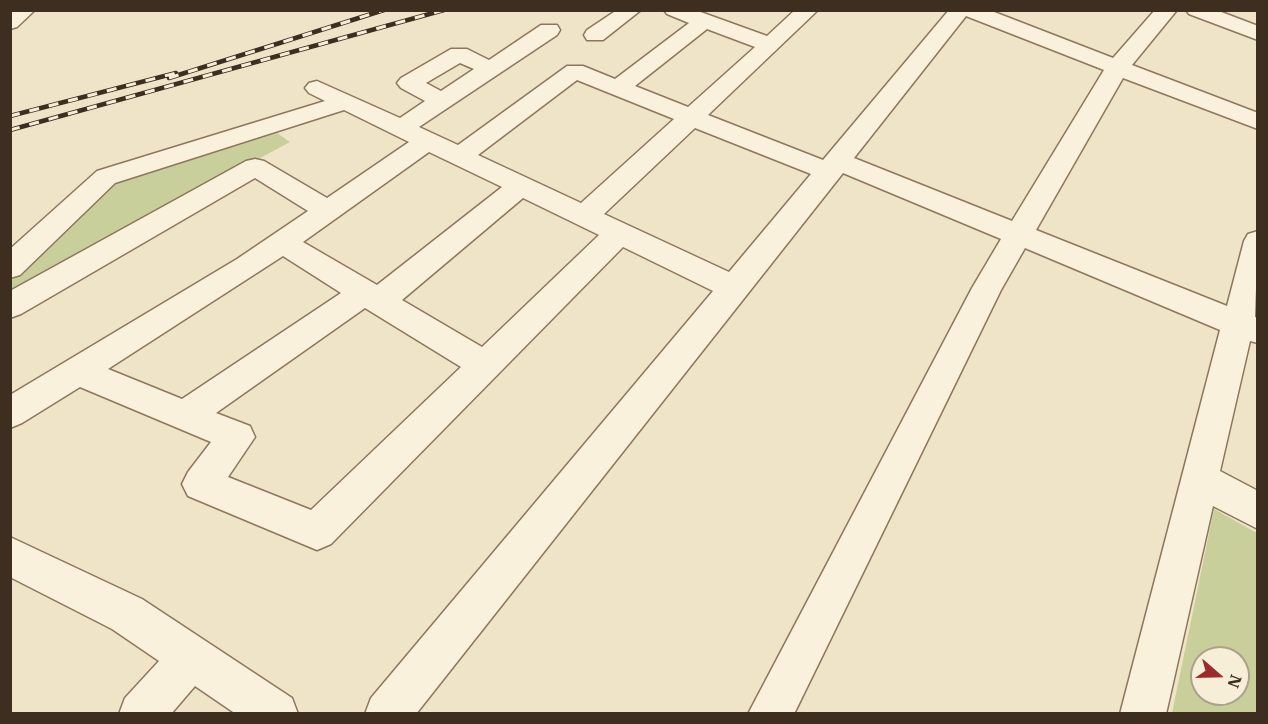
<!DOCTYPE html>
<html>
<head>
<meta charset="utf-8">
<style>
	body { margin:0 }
	#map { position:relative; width:1268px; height:724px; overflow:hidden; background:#f0e4c8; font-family:"IBM Plex Serif",serif }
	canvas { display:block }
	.frame { position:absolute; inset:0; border:12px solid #3d2e20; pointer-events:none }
	.north { position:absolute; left:1190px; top:646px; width:60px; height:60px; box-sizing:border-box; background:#f7eed8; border:2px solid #ada18e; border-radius:50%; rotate:110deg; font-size:16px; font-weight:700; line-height:24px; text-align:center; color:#3d2e20 }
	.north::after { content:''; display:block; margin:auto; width:21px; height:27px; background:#9e2a2b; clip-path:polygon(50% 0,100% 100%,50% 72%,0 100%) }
</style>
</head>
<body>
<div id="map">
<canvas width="1268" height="724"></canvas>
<div class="frame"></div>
<div class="north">N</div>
</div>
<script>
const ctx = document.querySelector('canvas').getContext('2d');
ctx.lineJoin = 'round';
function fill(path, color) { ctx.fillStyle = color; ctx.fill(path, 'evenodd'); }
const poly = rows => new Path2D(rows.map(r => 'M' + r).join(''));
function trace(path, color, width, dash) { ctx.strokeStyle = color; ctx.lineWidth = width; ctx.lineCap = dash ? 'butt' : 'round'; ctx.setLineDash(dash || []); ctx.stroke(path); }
fill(poly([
	[277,133,290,142,11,292,11,281,114,184],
	[1214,509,1257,533,1257,713,1172,713],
	[1202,658,1238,658,1238,694,1202,694]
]), '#c9cf9b');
const minor = poly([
	[12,10,35,10,17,27,10,29,12,10],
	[617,10,641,10,603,40,587,40,584,35,587,30,617,10],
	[664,10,695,10,767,36,795,10,818,10,708,115,823,160,949,10,989,10,1113,58,1155,10,1177,10,1132,65,1258,113,1258,129,1123,78,1036,230,1227,306,1244,241,1248,234,1258,231,1255,317,1258,318,1258,343,1250,341,1220,471,1258,491,1258,529,1213,506,1166,714,1120,714,1220,330,1025,248,1001,290,794,714,748,714,972,288,1001,239,843,173,416,714,365,714,371,698,713,291,623,247,331,544,317,550,188,496,182,484,188,472,211,442,80,387,22,423,10,428,10,395,237,259,308,211,255,178,21,314,10,318,10,291,246,161,255,159,264,161,327,198,409,142,344,110,115,183,20,275,10,278,10,249,97,171,325,101,309,93,305,88,309,83,317,81,400,118,425,101,401,88,397,83,401,78,451,49,467,49,489,60,541,25,557,25,560,30,557,35,419,127,458,145,567,66,583,66,615,79,689,23,667,14,664,10],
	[966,16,1104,70,1012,221,854,158,966,16],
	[707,29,755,47,688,107,635,86,707,29],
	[460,63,474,69,441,91,426,83,460,63],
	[577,80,674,119,581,203,478,155,577,80],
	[695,128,811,174,729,272,604,214,695,128],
	[429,152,502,187,377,285,303,242,429,152],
	[523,198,599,235,482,347,402,300,523,198],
	[283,256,341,293,182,399,108,369,283,256],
	[365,308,461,367,311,510,228,477,255,437,250,426,216,413,365,308],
	[1186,10,1216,10,1258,26,1258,40,1189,14,1186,10],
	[10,537,142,599,292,698,298,714,236,714,195,686,171,714,119,714,125,698,159,661,112,629,10,577,10,537]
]);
trace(minor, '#8d765c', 3);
fill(minor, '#faf1dc');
const rail = poly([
	[169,78,384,10],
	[10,116,176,73],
	[10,130,444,10]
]);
trace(rail, '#3d2e20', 4.5);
trace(rail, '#f7eed8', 3, [10]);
</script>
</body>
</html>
